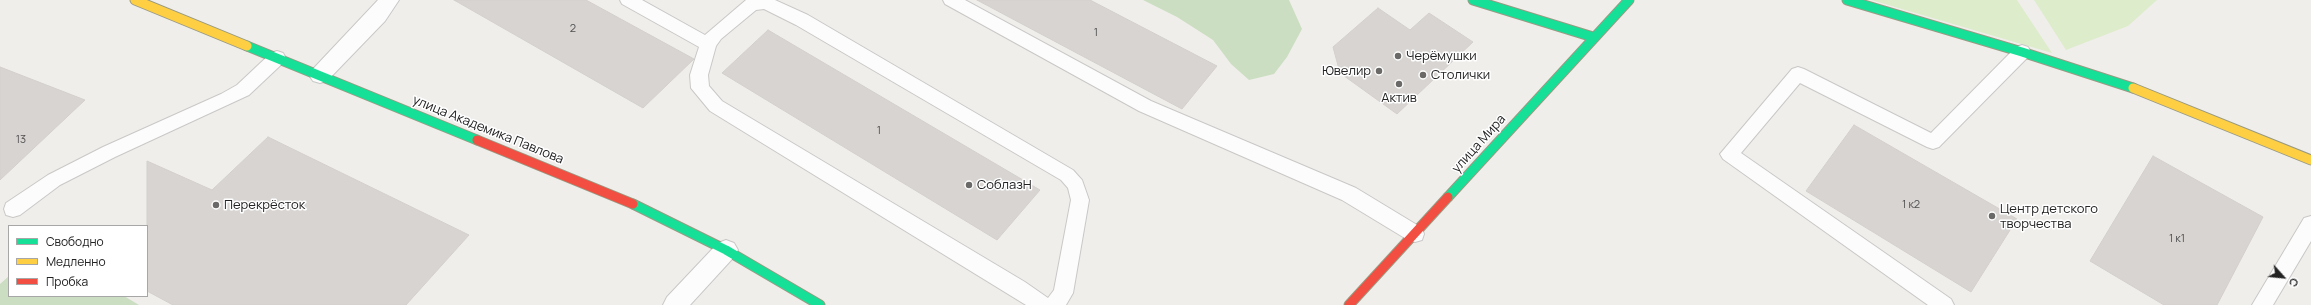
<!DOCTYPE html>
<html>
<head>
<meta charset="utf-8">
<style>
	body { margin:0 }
	#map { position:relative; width:2311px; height:305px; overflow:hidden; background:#f0eeeb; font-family:Manrope,sans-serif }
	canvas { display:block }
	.legend { position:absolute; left:8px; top:225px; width:140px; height:72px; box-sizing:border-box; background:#fff; border:1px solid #a7a7a7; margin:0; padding:5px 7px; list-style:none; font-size:12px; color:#222 }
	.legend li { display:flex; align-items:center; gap:8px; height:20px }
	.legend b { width:20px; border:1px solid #a7a7a7 }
	.north { position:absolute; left:2263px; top:257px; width:40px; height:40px; -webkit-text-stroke:3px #fff; paint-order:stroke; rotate:117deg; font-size:11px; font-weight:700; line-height:16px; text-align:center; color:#222 }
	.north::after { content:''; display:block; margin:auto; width:14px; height:18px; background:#222; clip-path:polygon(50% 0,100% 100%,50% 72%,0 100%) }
</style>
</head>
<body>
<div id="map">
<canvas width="2311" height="305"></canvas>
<ul class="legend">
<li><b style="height:5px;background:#16e098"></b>Свободно</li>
<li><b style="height:5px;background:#ffcf43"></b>Медленно</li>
<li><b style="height:5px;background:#f24e42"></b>Пробка</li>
</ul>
<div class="north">С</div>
</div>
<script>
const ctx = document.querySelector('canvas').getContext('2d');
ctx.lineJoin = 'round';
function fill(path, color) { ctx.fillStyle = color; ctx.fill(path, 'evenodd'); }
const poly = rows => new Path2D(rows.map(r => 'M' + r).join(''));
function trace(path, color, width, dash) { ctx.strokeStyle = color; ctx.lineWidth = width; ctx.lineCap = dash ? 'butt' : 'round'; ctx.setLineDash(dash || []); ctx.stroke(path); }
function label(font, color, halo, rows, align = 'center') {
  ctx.font = font + ' Manrope,sans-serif'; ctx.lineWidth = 3; ctx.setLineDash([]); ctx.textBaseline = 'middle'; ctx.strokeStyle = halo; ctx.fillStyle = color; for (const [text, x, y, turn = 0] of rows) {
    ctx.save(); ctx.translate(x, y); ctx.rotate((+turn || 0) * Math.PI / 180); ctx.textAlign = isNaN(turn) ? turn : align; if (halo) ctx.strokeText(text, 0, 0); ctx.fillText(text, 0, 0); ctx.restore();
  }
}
fill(poly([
	[1871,0,2017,0,2052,53],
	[2034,0,2157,0,2128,26,2066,50]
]), '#ddeccb');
fill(poly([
	[1143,0,1289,0,1302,29,1287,57,1274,74,1249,80,1231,64,1213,40,1177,17],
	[9,276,9,296,124,296,139,305,0,305,0,284]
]), '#cbdec1');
const building = poly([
	[454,0,586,0,694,59,643,108,454,0],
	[977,0,1090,0,1217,66,1182,109,977,0],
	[1378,8,1410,30,1429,13,1473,42,1397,114,1340,73,1333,47,1378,8],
	[768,30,1040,190,997,240,722,73,768,30],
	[0,67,85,100,0,180,0,67],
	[1854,125,2017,219,1971,292,1806,191,1854,125],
	[268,137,469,235,406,305,173,305,147,291,147,161,212,190,268,137],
	[2153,156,2263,217,2217,305,2164,305,2090,261,2153,156]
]);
fill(building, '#d7d4d2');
trace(building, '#d3d0cc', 1);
const lane = poly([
	[620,0,642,0,705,35,746,0,775,0,808,15,1073,170,1082,180,1089,200,1073,293,1066,305,1026,305,710,111,691,88,690,75,699,47,622,4,620,0],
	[764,9,796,25,1061,180,1068,188,1071,200,1054,290,1048,298,1025,282,722,101,709,86,708,75,716,46,721,39,756,10,764,9],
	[943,0,965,0,1151,101,1356,188,1422,228,1424,234,1422,240,1415,242,1408,240,1342,200,1139,111,945,4,943,0],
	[2022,45,2028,47,2031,52,2028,57,1939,147,1933,149,1927,147,1800,83,1741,153,1951,299,1954,305,1928,305,1723,159,1720,154,1792,69,1798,67,1804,69,1931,133,2016,47,2022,45],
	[277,51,283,53,286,58,283,63,249,95,115,157,60,185,20,215,13,217,6,215,4,209,6,203,48,175,103,147,221,94,237,85,271,53,277,51],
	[2311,216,2311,241,2273,305,2252,305,2304,218,2311,216]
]);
const street = poly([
	[378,0,399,0,385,21,327,81,320,83,313,81,309,75,313,69,378,0],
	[726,240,734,243,738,250,734,257,690,305,663,305,667,297,718,243,726,240]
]);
const fast = poly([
	[1473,0,1593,37],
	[1847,0,2022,52,2133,88],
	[247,46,477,140],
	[1448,197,1629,0],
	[633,204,726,250,820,305]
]);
const slow = poly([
	[135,0,247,46],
	[2133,88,2311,160]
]);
const jam = poly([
	[477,140,633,204],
	[1349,305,1448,197]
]);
trace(lane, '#c9c8c7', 2);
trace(street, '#c9c8c7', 2);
trace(fast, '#999a82', 11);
trace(slow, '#999a82', 11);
trace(jam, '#999a82', 11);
fill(lane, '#fdfcfc');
fill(street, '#fdfcfc');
trace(fast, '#16e098', 9);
trace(slow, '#ffcf43', 9);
trace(jam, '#f24e42', 9);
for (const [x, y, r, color] of [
	[1398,56,4,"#6a6968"],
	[1379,71,4,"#6a6968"],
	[1423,75,4,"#6a6968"],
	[1399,84,4,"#6a6968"],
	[969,185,4,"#6a6968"],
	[216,205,4,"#6a6968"],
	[1992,216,4,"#6a6968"]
]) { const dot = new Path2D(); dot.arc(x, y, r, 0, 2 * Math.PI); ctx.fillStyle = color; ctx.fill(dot); trace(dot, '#fff', 1.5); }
label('11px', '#4f4e4e', null, [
	["2",573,29],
	["1",1096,33],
	["1",879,131],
	["13",21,140],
	["1 к2",1911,205],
	["1 к1",2177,239]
]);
label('13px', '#222', '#fff', [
	["Черёмушки",1406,56],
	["Ювелир",1371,71,"right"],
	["Столички",1431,75],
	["Актив",1399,98,"center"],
	["СоблазН",977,185],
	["Перекрёсток",224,205],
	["Центр детского",2000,209],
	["творчества",2000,224]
], 'left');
label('13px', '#222', '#fff', [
	["улица Академика Павлова",488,130,22],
	["улица Мира",1479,144,-48]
]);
</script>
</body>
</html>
